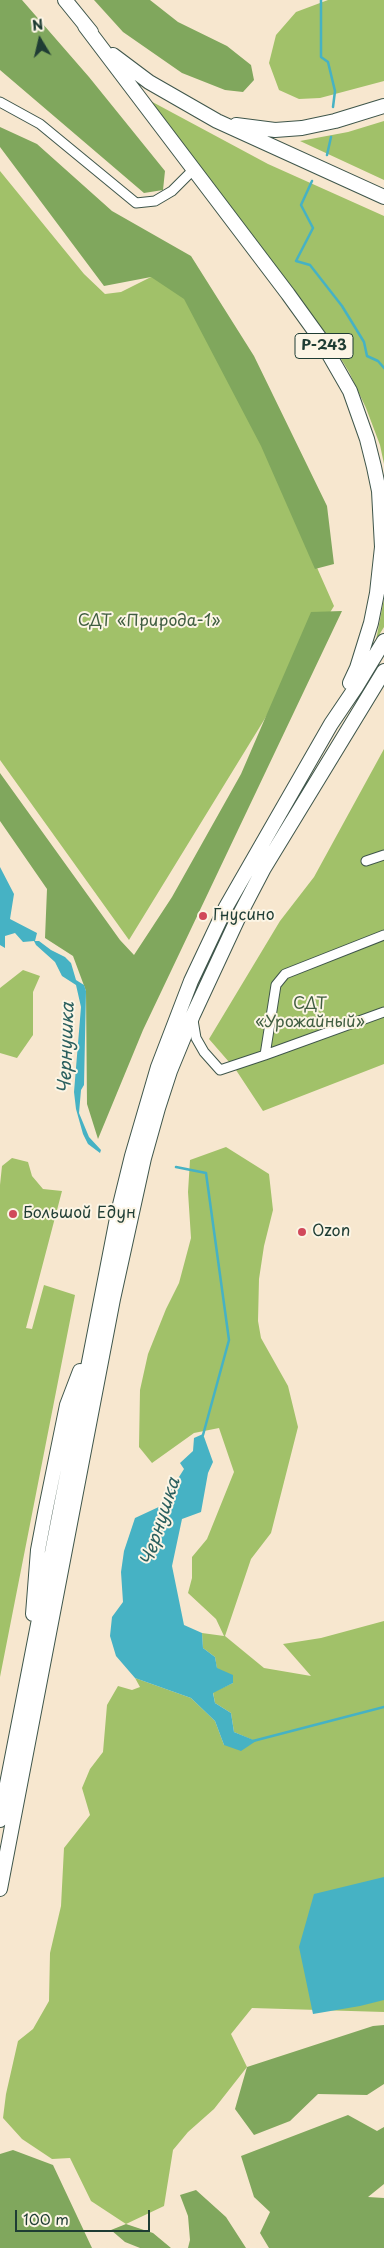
<!DOCTYPE html>
<html>
<head>
<meta charset="utf-8">
<style>
	body { margin:0 }
	#map { position:relative; width:384px; height:2248px; overflow:hidden; background:#f7e7cf; font-family:"Playpen Sans",sans-serif }
	canvas { display:block }
	.north { position:absolute; left:15px; top:15px; width:50px; height:50px; -webkit-text-stroke:4px #fcf5e5; paint-order:stroke; rotate:351deg; font-size:14px; font-weight:700; line-height:20px; text-align:center; color:#1f3d34 }
	.north::after { content:''; display:block; margin:auto; width:18px; height:22px; background:#1f3d34; clip-path:polygon(50% 0,100% 100%,50% 72%,0 100%) }
	.scale { position:absolute; left:15px; top:2210px; width:135px; height:22px; box-sizing:border-box; border:2px solid #1f3d34; border-top:0; padding-left:6px; font-size:15px; line-height:18px; white-space:nowrap; color:#1f3d34; -webkit-text-stroke:4px #fcf5e5; paint-order:stroke }
</style>
</head>
<body>
<div id="map">
<canvas width="384" height="2248"></canvas>
<div class="north">N</div>
<div class="scale">100 m</div>
</div>
<script>
const ctx = document.querySelector('canvas').getContext('2d');
ctx.lineJoin = 'round';
function fill(path, color) { ctx.fillStyle = color; ctx.fill(path, 'evenodd'); }
const poly = rows => new Path2D(rows.map(r => 'M' + r).join(''));
function trace(path, color, width, dash) { ctx.strokeStyle = color; ctx.lineWidth = width; ctx.lineCap = dash ? 'butt' : 'round'; ctx.setLineDash(dash || []); ctx.stroke(path); }
function label(font, color, halo, rows, align = 'center') {
  ctx.font = font + ' "Playpen Sans",sans-serif'; ctx.lineWidth = 4; ctx.setLineDash([]); ctx.textBaseline = 'middle'; ctx.strokeStyle = halo; ctx.fillStyle = color; for (const [text, x, y, turn = 0] of rows) {
    ctx.save(); ctx.translate(x, y); ctx.rotate((+turn || 0) * Math.PI / 180); ctx.textAlign = isNaN(turn) ? turn : align; if (halo) ctx.strokeText(text, 0, 0); ctx.fillText(text, 0, 0); ctx.restore();
  }
}
fill(poly([
	[328,0,384,0,384,81,320,98,299,99,279,90,269,63,276,35,296,12],
	[145,98,268,164,384,216,384,464,380,445,366,408,349,372,326,334],
	[384,121,384,180,300,141,348,132],
	[0,171,84,274,105,294,121,292,175,265,244,403,334,606,129,940,0,760],
	[384,599,384,627,376,640],
	[384,749,384,1064,263,1111,236,1070,209,1039,280,921,314,877],
	[23,970,40,976,33,992,33,1035,17,1058,0,1053,0,988],
	[226,1147,269,1174,273,1210,264,1246,259,1279,258,1321,261,1338,288,1386,298,1427,271,1533,251,1559,225,1636,264,1668,311,1676,283,1644,321,1638,384,1621,384,2012,252,2008,231,2034,247,2067,214,2109,188,2132,173,2150,164,2206,126,2224,91,2201,70,2158,52,2159,22,2139,3,2118,6,2094,18,2041,33,2029,49,2001,50,1953,61,1906,64,1848,90,1815,82,1788,90,1769,103,1752,107,1705,118,1686,132,1690,140,1687,135,1678,191,1698,215,1721,224,1745,255,1741,234,1732,231,1713,215,1703,213,1692,233,1683,217,1669,215,1657,203,1648,202,1633,224,1636,216,1619,188,1593,192,1578,192,1557,207,1539,234,1472,219,1428,194,1433,152,1463,139,1447,140,1390,148,1354,166,1309,179,1283,191,1238,188,1192,190,1160],
	[12,1158,28,1162,32,1176,43,1189,62,1191,26,1328,32,1329,44,1285,75,1295,0,1677,0,1185,2,1166]
]), '#a1c169');
fill(poly([
	[0,0,22,0,89,77,165,171,163,190,144,193,0,70],
	[94,0,150,0,178,22,227,46,251,65,254,80,243,92,225,90,182,73,123,32],
	[0,127,37,144,112,211,191,256,254,356,327,506,334,564,315,569,261,446,184,299,151,277,104,286,0,147],
	[342,611,143,1030,98,1139,87,1104,86,991,73,956,45,938,47,889,0,821,0,773,120,940,134,955,172,897,241,774,311,612],
	[384,2025,384,2084,367,2095,318,2094,290,2121,254,2135,235,2109,247,2067,373,2026],
	[348,2115,377,2131,384,2127,384,2184,368,2197,384,2198,384,2248,269,2248,260,2233,270,2212,254,2197,241,2156],
	[13,2150,53,2165,92,2248,0,2248,0,2154],
	[196,2190,226,2217,246,2248,188,2248,190,2240,188,2216,180,2195],
	[126,2224,153,2233,171,2248,140,2248,125,2242,111,2230]
]), '#80a75d');
fill(poly([
	[0,867,14,894,10,919,37,933,35,941,39,941,51,950,65,957,71,963,76,980,84,985,86,991,84,1085,81,1090,79,1113,89,1137,101,1150,100,1153,88,1144,83,1134,76,1109,74,1092,81,1007,76,985,62,976,55,962,36,945,34,941,23,942,15,933,5,936,5,948,0,945],
	[203,1434,213,1462,208,1473,201,1512,182,1519,172,1566,184,1625,202,1633,203,1648,215,1657,217,1668,233,1675,233,1683,213,1693,215,1703,231,1713,234,1732,256,1741,241,1751,224,1745,215,1721,191,1698,135,1678,116,1656,110,1636,112,1617,123,1602,121,1572,124,1551,135,1518,163,1505,175,1480,179,1477,184,1469,180,1463,193,1451,194,1438],
	[384,1877,384,2000,360,2006,313,2014,299,1947,314,1894]
]), '#46b2c4');
trace(poly([
	[321,0,321,57,328,62,335,91,333,107],
	[327,155,331,137],
	[312,181,301,205,313,228,296,261,310,265,342,306,364,342,367,356,378,361,384,368],
	[176,1167,206,1173,229,1340,203,1435],
	[253,1741,384,1707]
]), '#46b2c4', 2.5);
const minor = poly([
	[0,102,40,124,136,203,155,201,172,191,193,170],
	[366,861,384,855],
	[193,1020,196,1038,204,1052,220,1070,265,1055,276,985,285,974,384,935],
	[265,1055,384,1012]
]);
const trunk = poly([
	[65,0,91,32],
	[85,26,288,294,319,337,350,391,367,439,374,467,379,491,382,547,377,593,371,623,357,668,350,683],
	[113,55,149,82,217,121,384,197],
	[236,125,275,130,302,128,335,121,384,106],
	[33,1614,38,1550,45,1513,67,1405,80,1371],
	[0,1820,118,1213,132,1156,158,1067,191,981,226,907,331,724,356,687,384,641],
	[0,1889,113,1299,144,1158,158,1108,170,1071,193,1015,240,914,264,868,384,671]
]);
trace(minor, '#3f564b', 11);
trace(trunk, '#3f564b', 16);
trace(minor, '#fff', 9);
trace(trunk, '#fff', 14);
for (const [x, y, r, color] of [
	[203,916,5,"#d1495b"],
	[13,1214,5,"#d1495b"],
	[302,1232,5,"#d1495b"]
]) { const dot = new Path2D(); dot.arc(x, y, r, 0, 2 * Math.PI); ctx.fillStyle = color; ctx.fill(dot); trace(dot, '#fcf5e5', 2); }
for (const [x, y, w] of [
	[324,346,58]
]) { const box = new Path2D(); box.roundRect(x - w / 2, y - 12.5, w, 25, 4); ctx.fillStyle = '#fcf5e5'; ctx.fill(box); trace(box, '#1f3d34', 1); }
label('bold 15px', '#1f3d34', null, [
	["Р-243",324,346]
]);
label('16px', '#405e41', '#fcf5e5', [
	["СДТ «Природа-1»",149,622],
	["СДТ",310,1005],
	["«Урожайный»",310,1023]
]);
label('16px', '#1f3d34', '#fcf5e5', [
	["Гнусино",213,916],
	["Большой Едун",23,1214],
	["Ozon",312,1232]
], 'left');
label('italic 18px', '#2b605f', '#fcf5e5', [
	["Чернушка",67,1048,-88],
	["Чернушка",161,1522,-72]
]);
</script>
</body>
</html>
